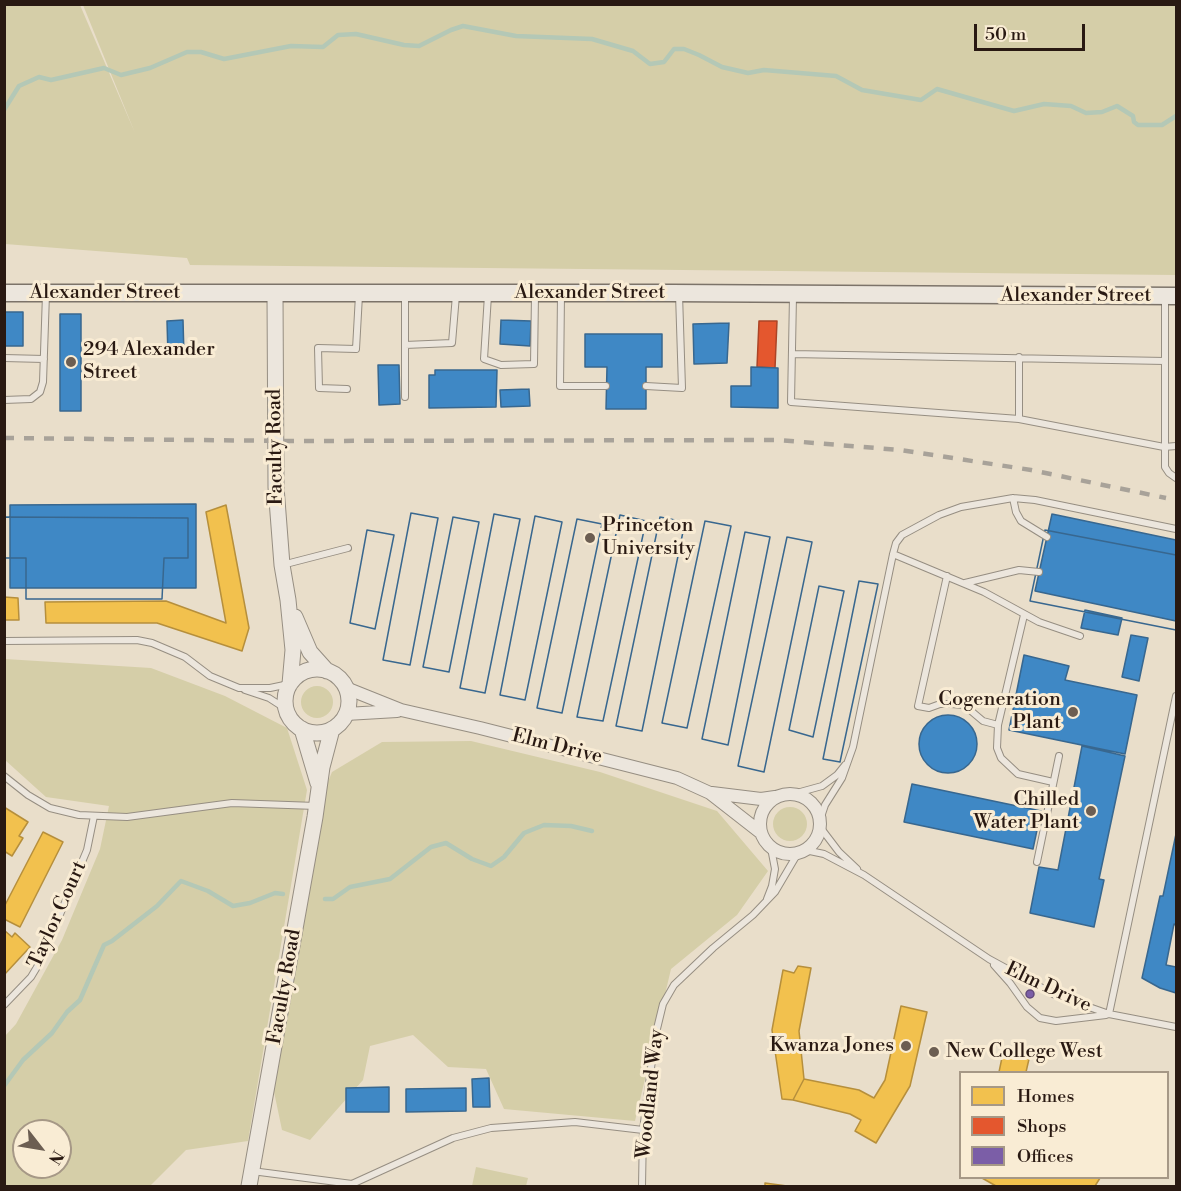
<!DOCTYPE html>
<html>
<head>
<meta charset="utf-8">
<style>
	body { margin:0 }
	#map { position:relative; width:1181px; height:1191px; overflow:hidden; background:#e9deca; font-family:"Libre Bodoni",serif }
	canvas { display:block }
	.frame { position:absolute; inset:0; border:6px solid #291912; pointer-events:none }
	.legend { position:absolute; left:959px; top:1071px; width:210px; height:108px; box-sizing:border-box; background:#f9ecd4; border:2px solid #a69886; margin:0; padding:8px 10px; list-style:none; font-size:18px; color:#291912 }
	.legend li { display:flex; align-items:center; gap:12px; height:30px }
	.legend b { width:30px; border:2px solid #a69886 }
	.north { position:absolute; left:12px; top:1119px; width:60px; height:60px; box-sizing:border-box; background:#f9ecd4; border:2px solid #a69886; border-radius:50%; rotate:121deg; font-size:16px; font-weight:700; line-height:24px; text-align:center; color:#291912 }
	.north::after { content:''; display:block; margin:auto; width:21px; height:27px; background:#6c5e52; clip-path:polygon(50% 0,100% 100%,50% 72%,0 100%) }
	.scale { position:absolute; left:974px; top:24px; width:111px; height:27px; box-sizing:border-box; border:3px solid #291912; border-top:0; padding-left:8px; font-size:18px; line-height:21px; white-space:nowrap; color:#291912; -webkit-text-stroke:4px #f9ecd4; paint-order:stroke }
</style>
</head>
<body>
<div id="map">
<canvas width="1181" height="1191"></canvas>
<div class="frame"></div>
<ul class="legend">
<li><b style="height:16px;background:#f2c14e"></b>Homes</li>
<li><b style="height:16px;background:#e4572e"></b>Shops</li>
<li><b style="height:16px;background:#7b5ea7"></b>Offices</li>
</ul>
<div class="north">N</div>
<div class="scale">50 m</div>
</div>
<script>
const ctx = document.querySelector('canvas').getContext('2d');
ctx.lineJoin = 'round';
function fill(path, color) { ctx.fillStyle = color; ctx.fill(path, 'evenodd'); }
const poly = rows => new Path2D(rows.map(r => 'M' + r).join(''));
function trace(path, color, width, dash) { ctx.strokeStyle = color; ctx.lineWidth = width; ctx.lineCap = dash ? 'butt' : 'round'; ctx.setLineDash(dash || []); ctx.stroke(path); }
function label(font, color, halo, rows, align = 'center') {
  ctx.font = font + ' "Libre Bodoni",serif'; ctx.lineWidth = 6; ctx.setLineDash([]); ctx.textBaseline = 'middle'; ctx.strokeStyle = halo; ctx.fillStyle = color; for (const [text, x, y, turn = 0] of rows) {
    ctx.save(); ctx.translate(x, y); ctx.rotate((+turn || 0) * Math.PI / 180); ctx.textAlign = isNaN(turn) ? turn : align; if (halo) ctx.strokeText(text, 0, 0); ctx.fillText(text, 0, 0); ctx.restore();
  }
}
fill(poly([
	[4,5,80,5,135,133,83,5,1176,5,1176,275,190,265,187,258,5,244],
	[5,659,151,668,225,696,287,728,307,790,248,1141,186,1150,150,1186,5,1186,5,1036,16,1024,62,940,100,849,109,806,46,797,5,760],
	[24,1131,60,1131,60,1167,24,1167],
	'301 702a16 16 0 1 1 32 0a16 16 0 1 1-32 0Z',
	[471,741,600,772,717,811,768,871,737,915,671,969,635,1121,504,1109,486,1069,448,1067,413,1035,370,1046,363,1080,310,1140,282,1130,273,1087,325,789,332,772,382,742],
	'773 824a17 17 0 1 1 34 0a17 17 0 1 1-34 0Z',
	[476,1167,528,1178,526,1186,472,1186]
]), '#d5cea8');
const homes = poly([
	[226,505,249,628,242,651,157,623,46,623,45,602,166,601,226,623,206,512,226,505],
	[4,597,18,598,19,620,4,620,4,597],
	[4,807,28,822,19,836,23,838,12,856,4,851,4,807],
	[43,832,63,842,20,927,4,919,4,907,43,832],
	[4,930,12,937,15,933,30,947,4,975,4,930],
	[798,966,811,968,799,1031,804,1079,793,1100,782,1099,772,1030,783,970,794,973,798,966],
	[901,1006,927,1012,910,1086,876,1143,855,1131,861,1120,850,1114,793,1100,804,1079,859,1090,874,1098,885,1080,901,1006],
	[1004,1048,1020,1052,1019,1057,1029,1059,1026,1072,999,1072,1004,1048],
	[982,1178,1100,1178,1095,1186,996,1186,982,1178],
	[765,1183,787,1186,765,1186,765,1183]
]);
fill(homes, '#f2c14e');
trace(homes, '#b68f3c', 1.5);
const shops = poly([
	[759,321,777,321,775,368,757,367,759,321]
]);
fill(shops, '#e4572e');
trace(shops, '#ac4426', 1.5);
const offices = poly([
	'1026 994a4 4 0 1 1 8 0a4 4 0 1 1-8 0Z'
]);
fill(offices, '#7b5ea7');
trace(offices, '#62497a', 1.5);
const schools = poly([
	[4,312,23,312,23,346,4,346,4,312],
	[60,314,81,314,81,411,60,411,60,314],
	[183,320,184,356,168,356,167,321,183,320],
	[501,320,531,321,530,346,500,344,501,320],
	[729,323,727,363,694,364,693,324,729,323],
	[585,334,662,334,662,367,646,367,646,409,606,409,607,367,585,367,585,334],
	[378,365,399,365,400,404,379,405,378,365],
	[751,367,778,368,778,408,731,407,731,386,751,386,751,367],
	[435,370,497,370,496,407,429,408,429,375,435,375,435,370],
	[529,389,530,406,501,407,500,390,529,389],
	[196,504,196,588,10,588,10,505,196,504],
	[411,513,438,518,410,665,383,660,411,513],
	[411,513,438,518,410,665,383,660,411,513],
	[494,514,520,519,485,693,460,688,494,514],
	[494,514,520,519,485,693,460,688,494,514],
	[1052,514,1176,540,1176,621,1035,591,1052,514],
	[620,515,646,521,603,721,577,717,620,515],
	[620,515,646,521,603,721,577,717,620,515],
	[535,516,562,522,525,700,500,695,535,516],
	[535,516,562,522,525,700,500,695,535,516],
	[4,517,188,518,188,558,164,558,162,599,26,599,26,558,4,558,4,517],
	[4,517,188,518,188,558,164,558,162,599,26,599,26,558,4,558,4,517],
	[453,517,479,522,449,672,423,667,453,517],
	[453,517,479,522,449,672,423,667,453,517],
	[660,517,685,522,642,731,616,726,660,517],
	[660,517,685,522,642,731,616,726,660,517],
	[577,519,602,524,562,713,537,708,577,519],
	[577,519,602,524,562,713,537,708,577,519],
	[705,521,731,526,687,728,662,723,705,521],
	[705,521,731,526,687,728,662,723,705,521],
	[367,530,394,535,375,629,350,623,367,530],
	[367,530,394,535,375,629,350,623,367,530],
	[1045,530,1176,555,1176,630,1030,601,1045,530],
	[1045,530,1176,555,1176,630,1030,601,1045,530],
	[745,532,770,537,728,745,702,739,745,532],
	[745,532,770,537,728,745,702,739,745,532],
	[787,537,812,542,764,772,738,766,787,537],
	[787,537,812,542,764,772,738,766,787,537],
	[859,581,878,584,840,762,823,759,859,581],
	[859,581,878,584,840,762,823,759,859,581],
	[819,586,844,591,813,737,789,730,819,586],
	[819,586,844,591,813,737,789,730,819,586],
	[1085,610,1122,618,1118,635,1081,628,1085,610],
	[1131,635,1148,638,1139,681,1122,677,1131,635],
	[1024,655,1069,666,1065,680,1137,695,1125,754,1009,730,1024,655],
	'919 744a29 29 0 1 1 58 0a29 29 0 1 1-58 0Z',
	[1082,746,1125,756,1099,879,1104,880,1094,927,1030,913,1039,867,1058,870,1082,746],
	[912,784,1041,811,1033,849,904,822,912,784],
	[1176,834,1176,925,1174,924,1166,965,1176,967,1176,993,1160,988,1142,978,1160,896,1163,896,1176,834],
	[489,1078,490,1107,473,1107,472,1079,489,1078],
	[389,1087,389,1112,346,1112,346,1088,389,1087],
	[466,1088,466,1111,406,1112,406,1089,466,1088]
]);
fill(schools, '#3f88c5');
trace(schools, '#38678f', 1.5);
trace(poly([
	[4,110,19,86,39,77,51,80,104,68,121,75,150,68,187,52,201,52,224,59,291,46,323,47,338,35,356,34,404,45,419,46,451,30,463,26,516,36,592,39,633,51,650,64,664,62,674,49,684,49,699,55,722,67,748,73,764,70,836,76,862,90,921,100,937,89,1014,111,1044,104,1071,106,1086,113,1102,112,1117,106,1133,116,1134,122,1138,125,1162,125,1176,116],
	[325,899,333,899,350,887,390,879,431,847,446,843,472,859,491,866,504,857,524,833,544,825,571,826,592,831],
	[4,1086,23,1060,52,1033,67,1012,80,1000,104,945,112,941,157,906,181,881,208,891,233,906,250,903,275,893,283,894]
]), '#b4c8b6', 4.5);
const service = poly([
	[561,294,560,386,606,386],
	[488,295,484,359,501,365,534,364,535,295],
	[793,296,791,402,1019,419,1164,447,1176,446],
	[1165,297,1165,467,1169,473,1176,478],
	[405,345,452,343,456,295],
	[792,354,1165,361],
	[4,358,44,359],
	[646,386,682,388,679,294],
	[347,389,319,388,318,348,356,349,359,295],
	[405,397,405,295],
	[4,400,31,399,40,392,43,382,46,294],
	[1019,419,1019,357],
	[1013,498,1016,512,1021,521,1047,537],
	[893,554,984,592,1039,622,1080,636],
	[282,565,348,548],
	[947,576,918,706,929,708,940,704,951,704,964,705,983,721,998,725],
	[965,583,1019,570,1039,572],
	[1024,615,998,725,997,748,1001,758,1018,774,1053,782],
	[4,641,137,640,152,643,185,657,210,676,239,688,270,688,289,684],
	[245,690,269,698,286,709],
	[4,776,28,795,50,808,79,815,127,817,232,803,316,806],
	[793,794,822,786,837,775,845,765],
	[820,820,825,805,842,778,853,747,893,554,896,543,902,535,939,515,961,507,1013,498,1035,500,1176,529],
	[820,827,839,852,857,869],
	[805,850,824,854,864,875,989,959,1055,995,1109,1014,1176,1027],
	[1037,862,1059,756],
	[767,899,772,886,775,869,771,848],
	[994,965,1010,983,1027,1007,1040,1018,1056,1021,1106,1015],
	[4,1005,31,977,40,962,87,850,94,816],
	[1109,1014,1176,696],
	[252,1171,352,1184,453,1138,491,1128,575,1122,643,1130],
	[642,1186,643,1130,655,1037,663,1004,674,985,713,948,753,915,775,892,798,853]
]);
const minor = poly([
	[346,688,401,710,480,728,677,778,710,793,760,832],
	[346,714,397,711],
	[712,793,761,799,775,797],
	'760 824a30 30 0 1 1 60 0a30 30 0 1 1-60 0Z'
]);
const tertiary = poly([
	[275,294,276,487,282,565,288,600,293,650,290,684],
	[295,617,310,652,327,671],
	'285 701a32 32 0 1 1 64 0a32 32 0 1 1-64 0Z',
	[302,729,318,783],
	[249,1186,315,817,322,767,332,729]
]);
const secondary = poly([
	[4,293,671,293,1176,296]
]);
trace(service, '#968e82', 8);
trace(minor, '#968e82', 14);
trace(tertiary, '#968e82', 17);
trace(secondary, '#7c7369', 19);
trace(service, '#ece6dd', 6);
trace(minor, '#ece6dd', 12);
trace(tertiary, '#ece6dd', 15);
trace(secondary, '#ece6dd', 16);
trace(poly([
	[4,438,290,441,778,440,900,450,1031,470,1166,498]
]), '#a8a299', 4.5, [10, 10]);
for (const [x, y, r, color] of [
	[71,362,6,"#6c5e52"],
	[590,538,6,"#6c5e52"],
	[1073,712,6,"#6c5e52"],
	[1091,811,6,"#6c5e52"],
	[906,1046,6,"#6c5e52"],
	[934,1052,6,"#6c5e52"]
]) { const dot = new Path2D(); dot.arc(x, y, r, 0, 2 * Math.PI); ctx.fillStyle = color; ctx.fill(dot); trace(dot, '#f9ecd4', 2); }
label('20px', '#291912', '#f9ecd4', [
	["Alexander Street",105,293],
	["Alexander Street",590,293],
	["Alexander Street",1076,296],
	["Faculty Road",276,447,-91],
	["Elm Drive",557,747,14],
	["Taylor Court",58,915,-66],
	["Faculty Road",285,987,-80],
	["Elm Drive",1048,988,25],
	["Woodland Way",651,1094,-84]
]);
label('20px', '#291912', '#f9ecd4', [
	["294 Alexander",83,350],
	["Street",83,373],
	["Princeton",602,526],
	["University",602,549],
	["Cogeneration",1061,700,"right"],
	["Plant",1061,723,"right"],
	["Chilled",1079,800,"right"],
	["Water Plant",1079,823,"right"],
	["Kwanza Jones",894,1046,"right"],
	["New College West",946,1052]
], 'left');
</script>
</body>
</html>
